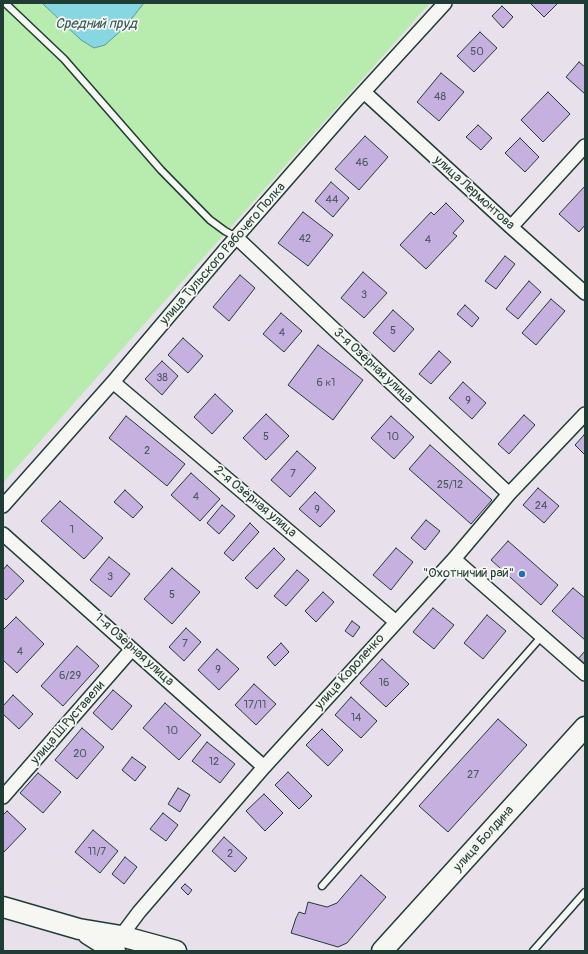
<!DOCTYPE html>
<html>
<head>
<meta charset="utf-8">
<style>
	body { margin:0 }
	#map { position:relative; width:588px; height:954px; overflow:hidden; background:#e8e1ec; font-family:Pangolin,sans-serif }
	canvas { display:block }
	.frame { position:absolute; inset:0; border:4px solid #1f3d34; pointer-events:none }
</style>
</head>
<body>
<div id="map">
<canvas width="588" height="954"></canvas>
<div class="frame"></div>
</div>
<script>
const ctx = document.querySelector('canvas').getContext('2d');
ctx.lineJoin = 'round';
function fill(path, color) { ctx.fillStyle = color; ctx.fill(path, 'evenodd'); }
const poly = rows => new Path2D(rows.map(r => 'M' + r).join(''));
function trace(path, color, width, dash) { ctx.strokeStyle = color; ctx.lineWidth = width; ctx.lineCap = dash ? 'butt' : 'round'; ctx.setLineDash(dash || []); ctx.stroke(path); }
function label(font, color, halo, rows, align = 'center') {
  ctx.font = font + ' Pangolin,sans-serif'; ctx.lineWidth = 3.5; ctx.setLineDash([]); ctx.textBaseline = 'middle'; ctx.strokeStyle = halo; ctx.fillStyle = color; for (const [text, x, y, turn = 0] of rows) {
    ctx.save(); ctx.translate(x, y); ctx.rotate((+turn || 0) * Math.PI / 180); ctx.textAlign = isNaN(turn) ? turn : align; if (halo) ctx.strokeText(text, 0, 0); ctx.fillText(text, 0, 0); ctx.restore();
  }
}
fill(poly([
	[3,3,430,3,3,483]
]), '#b7ecae');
const water = poly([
	[42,3,144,3,125,27,105,45,94,48,81,40,42,3]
]);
fill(water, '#86d7e2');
trace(water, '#5d999c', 1);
const building = poly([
	[530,3,558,3,544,17,530,3],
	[502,6,513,17,503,28,492,16,502,6],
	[480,32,497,48,474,72,457,56,480,32],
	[579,62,585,67,585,94,566,77,579,62],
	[441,73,464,92,439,121,417,102,441,73],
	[548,92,570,114,543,142,521,120,548,92],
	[478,125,492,138,481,150,466,137,478,125],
	[365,136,388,157,359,190,335,169,365,136],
	[520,138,539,157,525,172,505,153,520,138],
	[331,182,349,198,333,217,315,201,331,182],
	[585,186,585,225,579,232,559,214,585,186],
	[446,203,464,221,453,233,457,236,426,269,400,245,431,212,434,215,446,203],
	[303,212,333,235,308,266,278,243,303,212],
	[505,256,515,264,496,289,485,281,505,256],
	[363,272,387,293,364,318,341,298,363,272],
	[240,275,255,288,229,321,213,307,240,275],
	[529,281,541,292,518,319,506,309,529,281],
	[551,299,565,311,536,345,522,333,551,299],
	[465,305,479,318,472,327,457,314,465,305],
	[393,310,414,329,394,352,373,333,393,310],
	[281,313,302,331,284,352,263,334,281,313],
	[183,338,203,356,188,373,168,355,183,338],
	[318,345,363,380,333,420,288,385,318,345],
	[439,351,451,362,431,384,419,374,439,351],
	[162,361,178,376,162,395,145,379,162,361],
	[463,382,486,403,472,419,449,398,463,382],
	[215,394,233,411,212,434,194,417,215,394],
	[266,414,289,436,266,460,243,438,266,414],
	[524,415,535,425,509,454,498,444,524,415],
	[126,416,185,464,167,486,109,438,126,416],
	[391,416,414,437,394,459,371,438,391,416],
	[584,435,585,436,585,455,575,445,584,435],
	[430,445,492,500,471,524,409,469,430,445],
	[297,451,316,468,290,497,271,480,297,451],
	[191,473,220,499,200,521,171,495,191,473],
	[538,488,559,506,544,523,523,505,538,488],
	[125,490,143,507,133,518,114,502,125,490],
	[315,492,335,511,320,527,299,509,315,492],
	[60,501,103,538,84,559,41,521,60,501],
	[222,505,235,516,219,534,207,523,222,505],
	[426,520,440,531,425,550,411,538,426,520],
	[250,523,259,532,233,561,224,553,250,523],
	[508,541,558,585,541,605,491,560,508,541],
	[274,548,285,559,257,589,245,578,274,548],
	[396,548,413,562,391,590,373,575,396,548],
	[109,557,130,574,111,597,90,580,109,557],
	[7,565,24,581,6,600,3,597,3,570,7,565],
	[172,568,200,592,172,624,144,599,172,568],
	[297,570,309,580,286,606,274,596,297,570],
	[573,588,585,598,585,640,552,611,573,588],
	[323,592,334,602,316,622,305,611,323,592],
	[433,608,454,625,434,649,413,632,433,608],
	[487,615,506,631,483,659,464,643,487,615],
	[16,617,44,644,17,673,3,660,3,630,16,617],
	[352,621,360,627,353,637,345,631,352,621],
	[186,628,201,642,184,661,169,647,186,628],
	[281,643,289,652,275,666,267,657,281,643],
	[77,646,99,666,63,706,41,686,77,646],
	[217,649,239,669,219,690,198,670,217,649],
	[585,651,585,667,577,660,585,651],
	[382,659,409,684,386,707,360,683,382,659],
	[254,684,276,704,256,725,235,705,254,684],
	[113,690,132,706,112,730,93,713,113,690],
	[13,695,33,714,19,729,3,714,3,706,13,695],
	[351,697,377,721,361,738,335,715,351,697],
	[165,703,201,735,179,760,143,728,165,703],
	[498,719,527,745,448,832,419,806,498,719],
	[82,728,104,747,77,779,55,760,82,728],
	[322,729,343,750,328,766,306,745,322,729],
	[207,742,235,764,220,783,192,761,207,742],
	[132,757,146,767,135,781,122,770,132,757],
	[288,772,312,796,299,809,275,785,288,772],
	[38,773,61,792,43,813,20,793,38,773],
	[178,788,190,795,180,812,168,804,178,788],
	[264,794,283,813,265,831,246,811,264,794],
	[7,811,26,829,4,852,3,850,3,815,7,811],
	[163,813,178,825,166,841,150,829,163,813],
	[93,830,118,851,100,873,75,852,93,830],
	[224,837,247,858,235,872,212,851,224,837],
	[125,857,137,867,124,884,112,874,125,857],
	[361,875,386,897,347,943,338,947,291,933,296,918,299,912,305,914,308,902,327,907,337,903,361,875],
	[185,884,192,890,188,895,181,888,185,884]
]);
fill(building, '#c6b0df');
trace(building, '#1f3d34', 1);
const service = poly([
	[5,3,64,59,161,170,210,220,225,231,236,237],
	[322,886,542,636],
	[533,951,585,892]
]);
const minor = poly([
	[364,92,511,227,585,293],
	[511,227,585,146],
	[236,237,509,494],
	[113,382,396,622],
	[3,506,113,382,225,250,350,107,445,3],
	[3,534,264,767],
	[454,559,585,674],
	[3,797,132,649],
	[121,936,139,912,264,767,454,559,509,494,585,414]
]);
const primary = poly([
	[3,907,79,929,121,936,176,951],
	[88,934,115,951],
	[382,951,585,727]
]);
trace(service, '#1f3d34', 9);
trace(minor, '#1f3d34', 16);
trace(primary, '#1f3d34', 23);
trace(service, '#f6f6f2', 6);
trace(minor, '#f6f6f2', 13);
trace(primary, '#f6f6f2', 20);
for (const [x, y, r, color] of [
	[522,574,4,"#1f6fb2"]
]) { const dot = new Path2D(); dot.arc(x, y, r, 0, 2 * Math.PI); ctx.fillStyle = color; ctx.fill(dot); trace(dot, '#f6f6f2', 1.5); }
label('11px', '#495a5f', null, [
	["50",477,52],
	["48",440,97],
	["46",362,163],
	["44",332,200],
	["42",305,239],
	["4",428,240],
	["3",364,295],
	["5",393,331],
	["4",282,333],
	["38",162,378],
	["6 к1",326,383],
	["9",468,401],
	["5",266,437],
	["10",393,437],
	["2",147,451],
	["7",293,474],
	["25/12",450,485],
	["4",196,497],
	["24",541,506],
	["9",317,510],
	["1",72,530],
	["3",110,577],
	["5",172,595],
	["7",185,644],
	["4",20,652],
	["9",218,670],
	["6/29",70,676],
	["16",384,683],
	["17/11",255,705],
	["14",356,718],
	["10",172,731],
	["20",80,754],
	["12",214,762],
	["27",473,775],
	["11/7",97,852],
	["2",230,854]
]);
label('13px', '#1f3d34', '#f6f6f2', [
	["улица Лермонтова",474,193,42],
	["улица Тульского Рабочего Полка",223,254,-49],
	["3-я Озёрная улица",373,366,43],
	["2-я Озёрная улица",255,502,40],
	["1-я Озёрная улица",134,650,42],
	["улица Короленко",350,672,-48],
	["улица Ш.Руставели",68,723,-49],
	["улица Болдина",484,839,-48]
]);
label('13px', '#1f3d34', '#f6f6f2', [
	["\"Охотничий рай\"",514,574]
], 'right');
label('italic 14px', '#345c57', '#f6f6f2', [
	["Средний пруд",96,24]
]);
</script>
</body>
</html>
